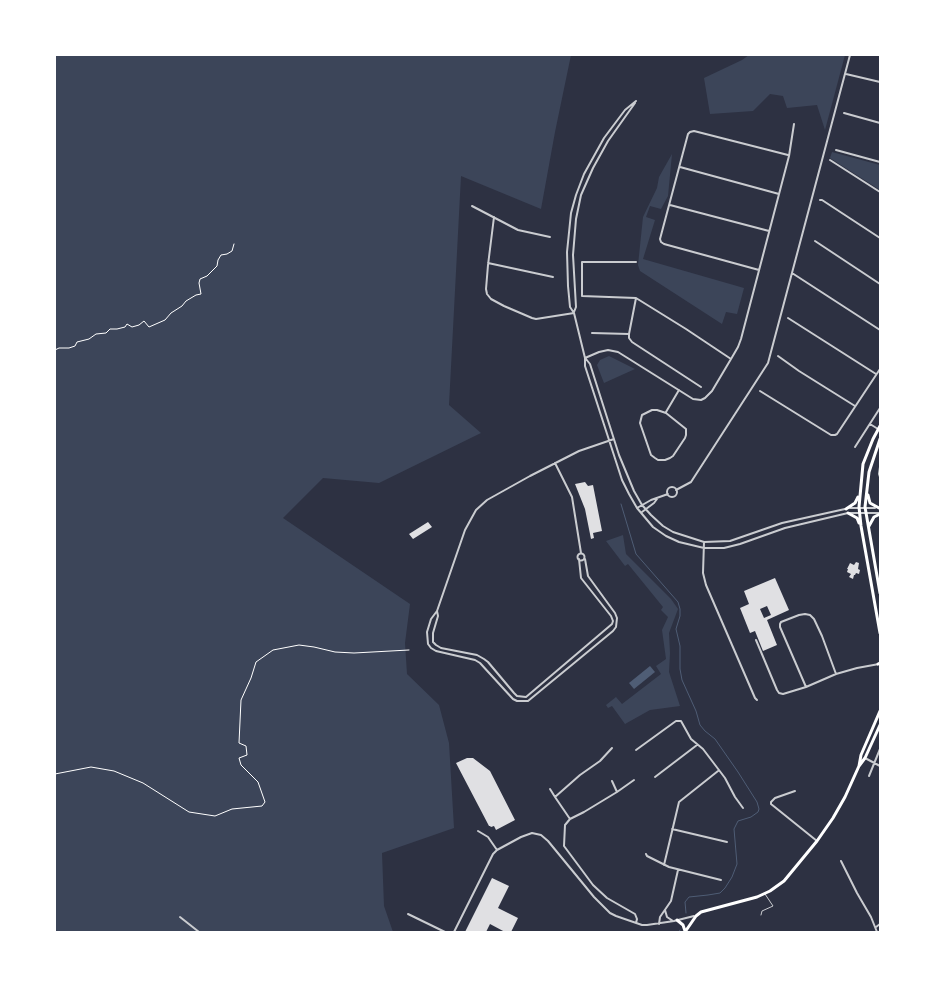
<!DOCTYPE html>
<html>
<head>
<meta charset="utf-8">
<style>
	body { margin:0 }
	#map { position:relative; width:935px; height:987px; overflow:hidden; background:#2d3142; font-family:"Source Serif 4",serif }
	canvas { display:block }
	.frame { position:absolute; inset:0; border:56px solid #fff; pointer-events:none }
</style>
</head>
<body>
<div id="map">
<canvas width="935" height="987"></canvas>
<div class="frame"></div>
</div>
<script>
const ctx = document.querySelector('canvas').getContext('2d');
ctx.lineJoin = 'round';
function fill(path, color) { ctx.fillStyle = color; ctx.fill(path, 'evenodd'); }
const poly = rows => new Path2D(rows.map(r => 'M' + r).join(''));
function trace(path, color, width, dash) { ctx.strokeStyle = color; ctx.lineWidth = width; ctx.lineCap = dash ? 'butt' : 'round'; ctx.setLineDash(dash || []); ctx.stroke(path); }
fill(poly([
	[55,55,571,55,555,132,541,209,461,176,449,405,481,433,379,483,323,478,283,518,410,604,405,643,407,674,439,705,449,743,454,828,382,853,384,906,393,932,55,932],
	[749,55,845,55,825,130,817,105,787,108,783,96,770,94,753,111,710,114,704,78,742,60],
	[832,152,880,165,880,190,830,158],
	[672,154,668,196,661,209,650,206,646,217,655,220,643,259,744,288,737,314,726,312,722,324,640,271,638,265,643,217,657,188,659,177],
	[609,356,635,369,604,383,597,365,600,360],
	[623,535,626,554,671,599,678,609,669,633,670,653,669,672,680,706,650,710,625,724,612,706,608,708,606,705,616,697,622,704,661,674,656,666,666,659,662,630,668,617,661,610,663,607,628,564,625,566,606,541]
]), '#3c4559');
fill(poly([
	[650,666,655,672,634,689,629,683]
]), '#4f5d75');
trace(poly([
	[621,504,636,554,678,602,680,609,680,616,676,629,680,646,680,669,682,680,696,711,700,725,705,731,715,739,738,772,757,802,759,809,758,812,751,817,738,821,734,829,737,864,732,877,725,888,720,893,708,895,689,897,685,902,686,913],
	[679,932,680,930]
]), '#4f5d75', 1);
fill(poly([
	[585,482,588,486,593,485,602,531,593,533,594,538,591,539,585,509,575,484],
	[428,522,432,527,413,539,409,534],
	[856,562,859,563,858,569,860,570,859,574,856,573,855,575,854,575,853,579,849,577,851,574,847,572,848,569,847,569,850,563,854,565],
	[775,578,789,610,767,620,777,645,763,651,755,631,750,633,740,608,749,604,744,591],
	[767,606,771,615,764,618,760,609],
	[467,758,473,758,490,771,515,820,496,830,494,826,491,827,490,826,489,826,456,763],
	[492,878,509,886,498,908,518,918,511,932,505,932,490,924,486,932,465,932]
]), '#e0e0e3');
trace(poly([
	[55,350,59,348,69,348,75,346,77,342,89,339,96,334,106,333,110,329,117,329,125,327,127,324,132,327,139,325,144,321,149,327,165,320,171,313,182,306,186,301,196,295,201,294,199,283,200,279,207,276,217,266,218,260,221,255,227,254,232,251,234,244],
	[55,774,91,767,114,771,143,783,189,812,215,816,232,809,262,806,265,802,258,782,241,765,239,758,247,755,246,746,239,743,241,700,251,678,256,662,273,650,299,645,314,647,335,652,354,653,409,650]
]), '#fff', 1);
trace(poly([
	[761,915,762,911,773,906,765,894]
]), '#caccd0', 1);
trace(poly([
	[846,74,880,82],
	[636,101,625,110,604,138,584,174,576,195,571,213,567,252,568,286,570,307,574,313,585,358,585,366,622,480,629,494,637,508,653,527,666,536,679,542,704,548,724,548,740,544,785,528,848,513,880,513],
	[844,113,880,123],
	[836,150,880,162],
	[830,160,880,192],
	[680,167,779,194],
	[820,200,822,200,880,238],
	[670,205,769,231],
	[472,206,518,230,550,237],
	[494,217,488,265,486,289,487,294,491,299,504,306,532,318,536,319,574,313],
	[815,241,880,284],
	[636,262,582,262,582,296,636,298,686,329,731,359],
	[488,263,553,277],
	[759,270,664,244,661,242,660,239,688,134,690,132,694,131,788,155],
	[792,273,880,330],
	[636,298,629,334,629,338,632,342,701,387],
	[574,312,576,307,573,255,576,219,581,195,593,168,608,141,635,103],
	[788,318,876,374],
	[592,333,629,334],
	[778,356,799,371,855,406],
	[585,358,599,352,608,350,618,352,693,399,701,400,705,398,712,391,731,359,738,347,741,339,789,156,794,124],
	[586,359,590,364,619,455,634,491,642,505,651,515,663,526,673,532,704,542,730,541,782,523,845,509],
	[760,391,831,435,835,435,837,434,880,369],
	[652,410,657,410,666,413,686,429,686,435,685,438,673,456,670,458,665,460,658,460,655,458,651,455,640,423,642,415,652,410],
	[666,412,679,390],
	[870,424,878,429],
	[855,447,880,408],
	[555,463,572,497,581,553],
	[880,467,879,474,880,477],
	'667 492a5 5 0 1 1 10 0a5 5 0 1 1-10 0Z',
	[676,490,691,482,768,363,850,55],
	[637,508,651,500,668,494],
	[850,508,875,508],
	[642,512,654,503,657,499],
	[704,542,703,573,706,585,755,698,757,700],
	'577.5 557a3.5 3.5 0 1 1 7 0a3.5 3.5 0 1 1-7 0Z',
	[585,559,588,576,615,613,617,618,616,627,613,631,528,701,517,701,513,699,480,663,475,660,436,651,431,648,428,644,427,632,431,619,437,611,465,530,476,510,487,500,530,476,579,451,614,439],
	[437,611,438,616,433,633,433,642,436,645,441,648,477,655,484,659,488,662,514,693,517,696,526,697,612,624,613,621,611,616,581,578,579,559],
	[756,640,777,690,779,693,783,694,806,687,836,674,857,668,879,664],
	[806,687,780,627,780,624,781,622,799,615,805,614,810,615,814,619,822,636,836,674],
	[636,750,676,721,681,721,691,739,703,749,725,778,735,797,743,808],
	[865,758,880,766],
	[869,776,880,749],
	[655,777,697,745],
	[634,780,617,792,584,812,570,819,565,825,564,846,593,885,607,898,635,914,637,919,636,923],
	[612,781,617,792],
	[550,789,555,797],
	[795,791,775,798,771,802,771,804,817,841],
	[570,819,555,797,580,775,600,761,612,748],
	[672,829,727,842],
	[478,831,488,837,497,850],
	[646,854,647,856,669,867,721,880],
	[841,861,857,893,871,917,877,932],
	[664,865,679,802,718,771],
	[665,910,667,917,673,921],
	[408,914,445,932],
	[180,917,199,932],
	[659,924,660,917,671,901,678,870],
	[876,927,880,924],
	[454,932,493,854,497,850,521,837,532,833,541,835,548,841,594,897,610,913,616,916,642,925,647,925,674,921,694,916]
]), '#caccd0', 2);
trace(poly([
	[880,426,873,439,863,464,859,507,861,526,880,633],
	[880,439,869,472,865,507,880,593],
	[868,495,870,503,879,508],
	[846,509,855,503,858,497],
	[848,513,857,518,859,523],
	[869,526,874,517,880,514],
	[878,664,880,663],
	[859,766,861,755,880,711],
	[677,920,683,925,685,931],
	[685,932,696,916,701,912,757,897,770,891,784,881,817,841,833,818,845,797,859,766,865,758,880,725]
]), '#fff', 3);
</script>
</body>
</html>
